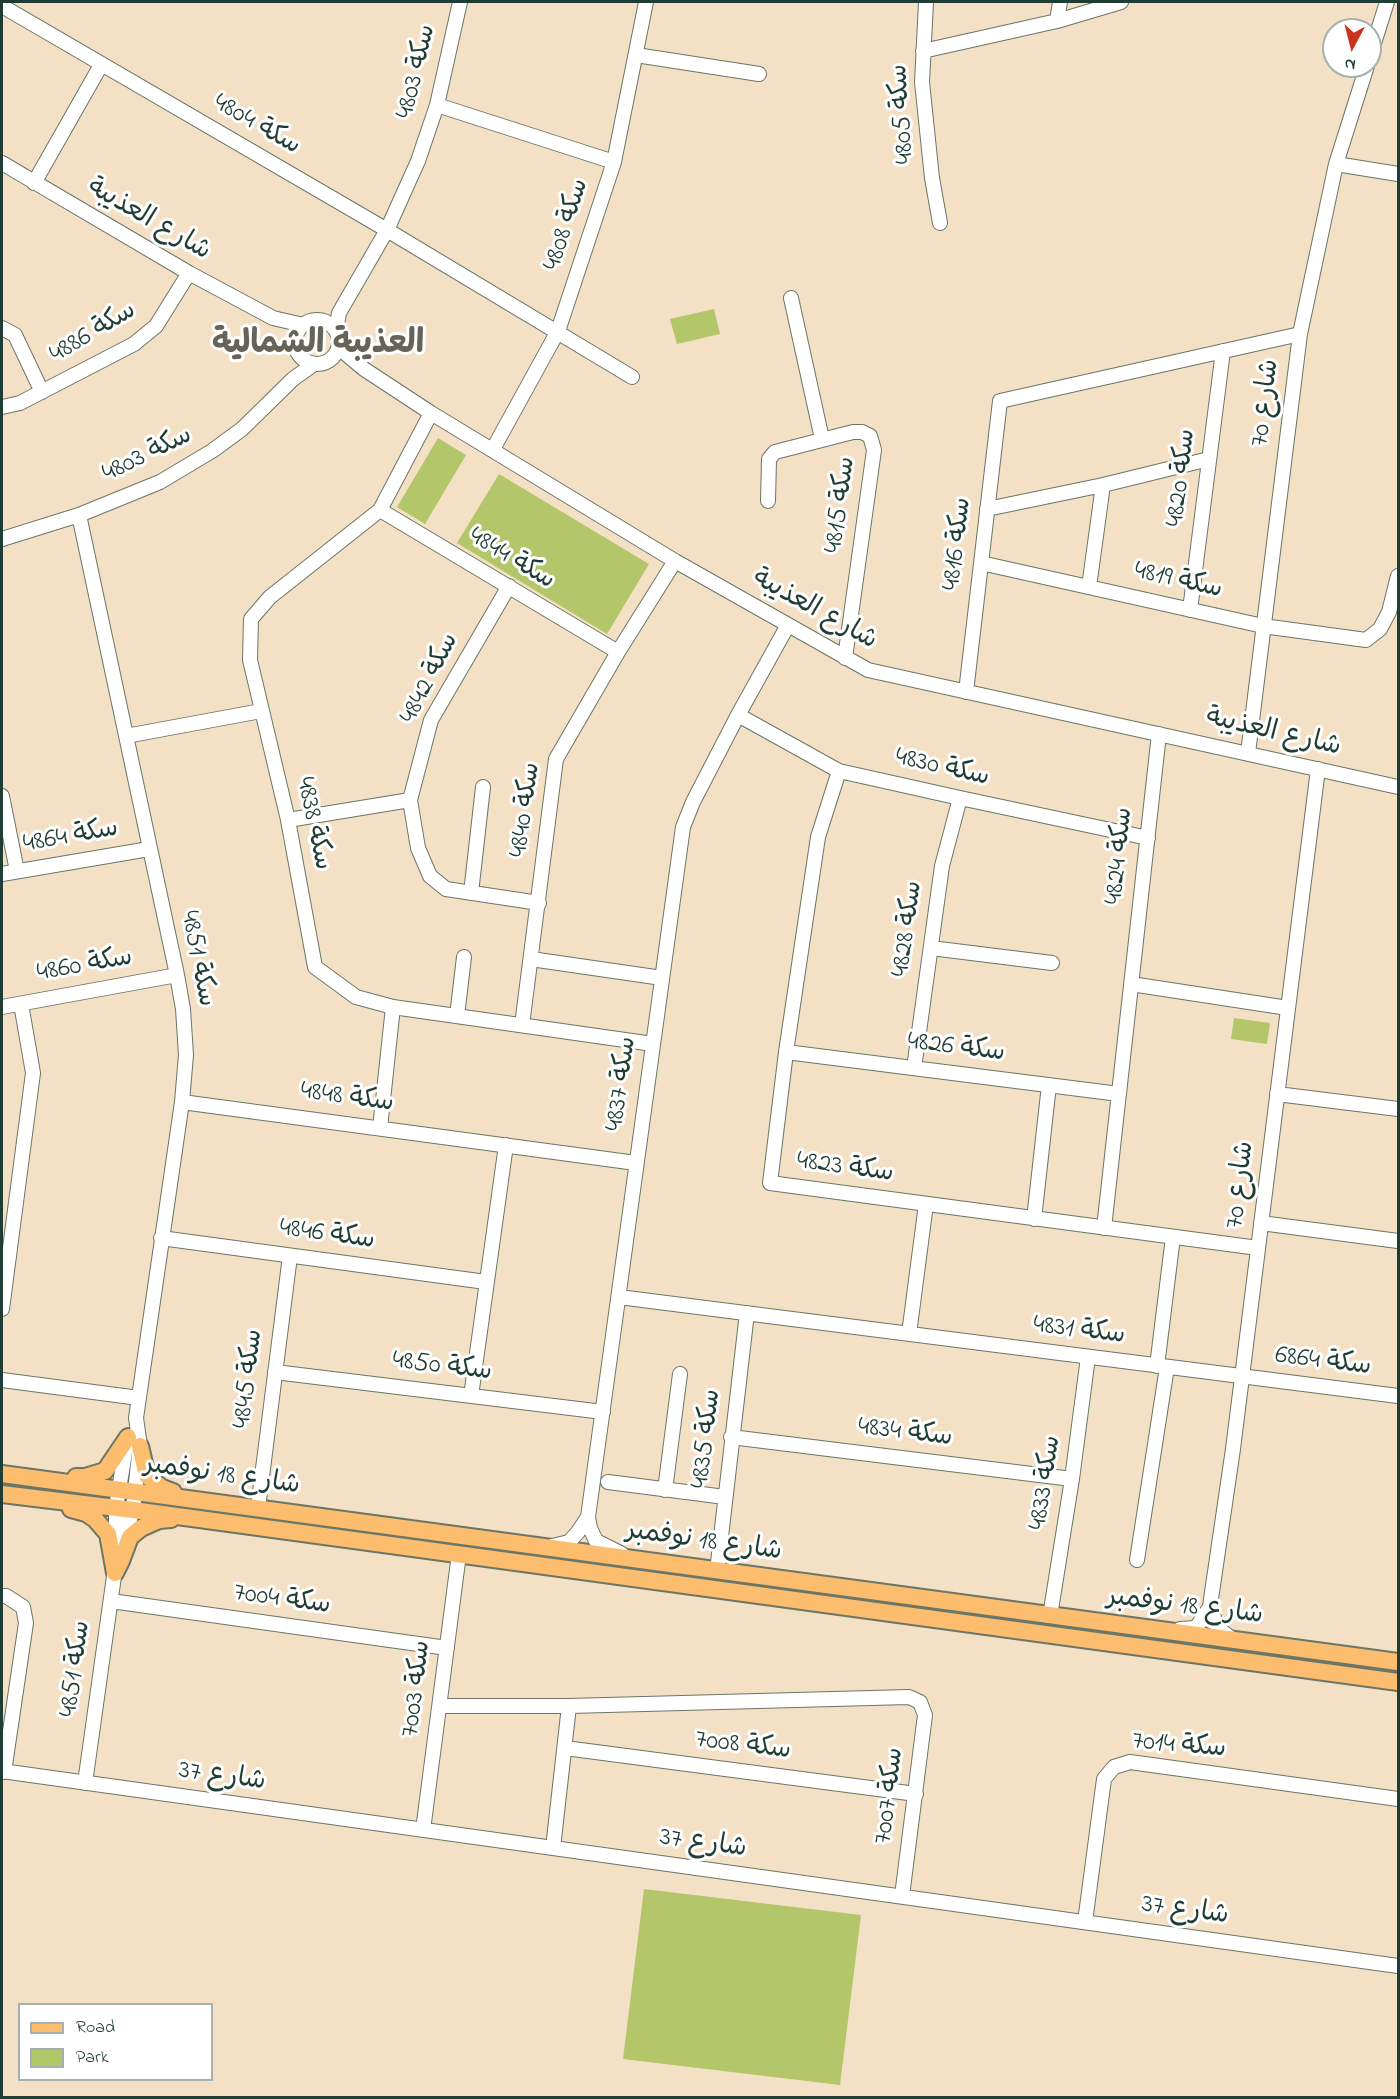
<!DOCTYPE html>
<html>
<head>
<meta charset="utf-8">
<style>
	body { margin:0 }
	#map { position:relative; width:1400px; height:2099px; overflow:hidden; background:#f4e0c5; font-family:"Indie Flower",sans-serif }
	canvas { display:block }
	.frame { position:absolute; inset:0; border:3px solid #1f3d34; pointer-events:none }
	.legend { position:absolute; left:18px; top:2003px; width:195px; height:78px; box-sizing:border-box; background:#fff; border:2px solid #a5b1ae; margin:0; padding:8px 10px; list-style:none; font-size:18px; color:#1f3d34 }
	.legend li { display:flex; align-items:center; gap:12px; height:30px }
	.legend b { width:30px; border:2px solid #a5b1ae }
	.north { position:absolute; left:1322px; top:18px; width:60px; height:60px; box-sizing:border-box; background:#fff; border:2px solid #a5b1ae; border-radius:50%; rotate:187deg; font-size:16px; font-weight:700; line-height:24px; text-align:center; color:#1f3d34 }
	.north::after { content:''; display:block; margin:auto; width:21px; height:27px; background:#c8321e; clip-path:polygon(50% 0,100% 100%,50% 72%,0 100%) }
</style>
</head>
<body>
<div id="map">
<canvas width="1400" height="2099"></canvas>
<div class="frame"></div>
<ul class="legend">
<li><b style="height:8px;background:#fcbd6f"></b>Road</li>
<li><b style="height:16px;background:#b4c66a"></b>Park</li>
</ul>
<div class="north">N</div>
</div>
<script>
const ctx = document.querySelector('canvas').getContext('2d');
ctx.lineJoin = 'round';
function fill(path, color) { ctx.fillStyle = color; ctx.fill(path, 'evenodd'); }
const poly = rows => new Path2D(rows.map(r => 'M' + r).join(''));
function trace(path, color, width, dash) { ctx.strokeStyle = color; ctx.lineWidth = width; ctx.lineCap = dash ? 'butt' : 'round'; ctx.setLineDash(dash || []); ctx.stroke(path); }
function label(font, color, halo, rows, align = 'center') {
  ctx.font = font + ' "Indie Flower","Playpen Sans Arabic",sans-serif'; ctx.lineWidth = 6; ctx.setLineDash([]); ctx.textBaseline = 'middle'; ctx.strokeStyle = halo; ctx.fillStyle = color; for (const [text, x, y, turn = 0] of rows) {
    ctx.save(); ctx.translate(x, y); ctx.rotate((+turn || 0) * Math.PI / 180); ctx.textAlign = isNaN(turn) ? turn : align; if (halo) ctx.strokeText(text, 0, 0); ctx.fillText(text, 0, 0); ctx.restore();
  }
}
fill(poly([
	[714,309,720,334,677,344,670,319],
	[438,438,466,455,425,524,397,507],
	[499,474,649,564,607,634,457,543],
	[1234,1018,1270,1023,1267,1044,1231,1039],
	[644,1889,861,1915,840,2085,623,2059]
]), '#b4c66a');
const minor = poly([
	[926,2,922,82,932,178,940,223],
	[2,6,387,230,632,377],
	[1057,21,1060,2],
	[923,51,1057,21,1121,2],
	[636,55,759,74],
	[1370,56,1387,2],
	[437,105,614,162],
	[2,163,189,273,273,318,303,325],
	[1336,164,1398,174],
	[34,183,101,65],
	[791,298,822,439],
	'295 342a22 22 0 1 1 44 0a22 22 0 1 1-44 0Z',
	[2,328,15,335,42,392],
	[336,330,339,313,387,230,418,161,437,105,460,2],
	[339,348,364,369,431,413,675,561,868,670,1398,787],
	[2,407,20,403,134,344,156,326,189,273],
	[431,413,380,510,270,597,251,619,250,660,288,820,315,967,356,997,393,1007,653,1044],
	[493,449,558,331,614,162,646,2],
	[768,501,769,459,775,452,853,432,862,432,870,436,874,450,845,658],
	[987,509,1103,485,1209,459],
	[380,510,618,652],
	[79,515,177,975,183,1009,186,1055,182,1102,136,1418,140,1446,133,1510,121,1546],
	[2,539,79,515,160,482,212,451,242,429,293,379,314,364],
	[981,563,1263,626,1366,640,1380,629,1389,612,1398,576],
	[509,586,431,720,410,800,418,848,430,876,446,889,539,903],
	[1089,587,1103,485],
	[1190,610,1223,351],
	[966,692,1000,401,1300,334],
	[738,715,839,771,960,798,1148,838],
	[126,736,261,711],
	[1248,753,1300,334,1336,164,1367,66],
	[839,771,818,837,786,1052,770,1183,1258,1248],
	[2,796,17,871],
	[288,820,410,800],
	[2,874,149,849],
	[471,893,483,787],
	[931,948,1052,963],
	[531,959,662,978],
	[1131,984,1288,1008],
	[2,1007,177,975],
	[457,1016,464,957],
	[522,1025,556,759,618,652,675,561],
	[786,1052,1119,1094],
	[914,1068,942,866,960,798],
	[1277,1094,1398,1109],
	[182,1102,636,1163],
	[380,1128,393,1007],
	[1034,1219,1049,1085],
	[1261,1223,1398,1241],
	[1104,1228,1159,734],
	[161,1238,486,1282],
	[619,1297,1398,1396],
	[2,1309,33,1073,21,1004],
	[909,1334,926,1204],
	[1157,1366,1173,1237],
	[275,1372,603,1412],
	[2,1380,139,1398],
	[471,1396,506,1145],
	[731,1437,1072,1479],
	[608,1482,725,1497],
	[665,1490,680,1374],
	[258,1508,290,1256],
	[588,1517,590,1528,596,1541,622,1554],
	[552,1546,569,1542,578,1532,588,1517,683,827,693,802,738,715,788,625],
	[1137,1560,1167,1367],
	[717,1571,747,1313],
	[2,1596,6,1596,23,1607,26,1623,4,1772],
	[111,1601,447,1648],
	[1210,1607,1218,1628,1233,1640],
	[1050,1616,1072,1479,1088,1357],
	[1180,1629,1196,1628,1210,1607,1211,1599,1233,1449,1318,769],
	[440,1706,569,1706,909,1697,920,1702,925,1715,902,1896],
	[565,1748,916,1794],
	[2,1771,1398,1966],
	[85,1783,116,1562,116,1508,127,1440],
	[423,1830,459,1554],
	[553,1848,569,1706],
	[1085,1922,1104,1779,1114,1767,1130,1762,1398,1799]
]);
const major = poly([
	[140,1446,147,1476,162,1488,173,1492],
	[2,1474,1398,1662],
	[76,1477,85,1477,105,1471,128,1437],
	[2,1494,133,1510,1398,1682],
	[71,1509,86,1513,95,1519,108,1534,115,1573],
	[115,1573,121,1561,130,1537,141,1528,159,1520,171,1519]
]);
trace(minor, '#6a7667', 16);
trace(major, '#6a7667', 20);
trace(minor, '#fff', 14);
trace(major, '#fcbd6f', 16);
label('27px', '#1f3d34', '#fff', [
	["سكة 4803",418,72,-76],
	["سكة 4805",904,114,-94],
	["سكة 4804",256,126,30],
	["شارع العذيبة",148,221,30],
	["سكة 4808",568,225,-72],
	["سكة 4886",94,334,-31],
	["شارع 70",1267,403,-83],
	["سكة 4803",148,456,-26],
	["سكة 4820",1183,478,-83],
	["سكة 4815",842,505,-82],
	["سكة 4816",959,544,-83],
	["سكة 4844",511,560,31],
	["سكة 4819",1178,582,13],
	["شارع العذيبة",814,611,29],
	["سكة 4842",431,679,-63],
	["شارع العذيبة",1273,734,13],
	["سكة 4830",942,769,13],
	["سكة 4840",527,810,-82],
	["سكة 4838",312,824,78],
	["سكة 4864",71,838,-10],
	["سكة 4824",1121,856,-84],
	["سكة 4828",909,929,-82],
	["سكة 4851",196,959,79],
	["سكة 4860",85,967,-10],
	["سكة 4826",956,1049,7],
	["سكة 4837",623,1084,-82],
	["سكة 4848",347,1099,8],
	["سكة 4823",845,1169,8],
	["شارع 70",1242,1185,-83],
	["سكة 4846",327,1236,8],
	["سكة 4831",1079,1332,7],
	["سكة 6864",1323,1363,7],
	["سكة 4850",442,1368,7],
	["سكة 4845",250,1379,-83],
	["سكة 4834",905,1434,7],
	["سكة 4835",708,1439,-83],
	["شارع 18 نوفمبر",222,1477,8],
	["سكة 4833",1047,1483,-81],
	["شارع 18 نوفمبر",704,1543,8],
	["سكة 7004",282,1601,8],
	["شارع 18 نوفمبر",1185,1608,7],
	["سكة 4851",77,1669,-82],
	["سكة 7003",418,1689,-83],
	["سكة 7008",743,1747,7],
	["سكة 7014",1179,1747,5],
	["شارع 37",222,1778,8],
	["سكة 7007",891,1796,-83],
	["شارع 37",703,1845,8],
	["شارع 37",1185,1912,8]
]);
label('bold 33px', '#666358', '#fff', [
	["العذيبة الشمالية",318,347]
]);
</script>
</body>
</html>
